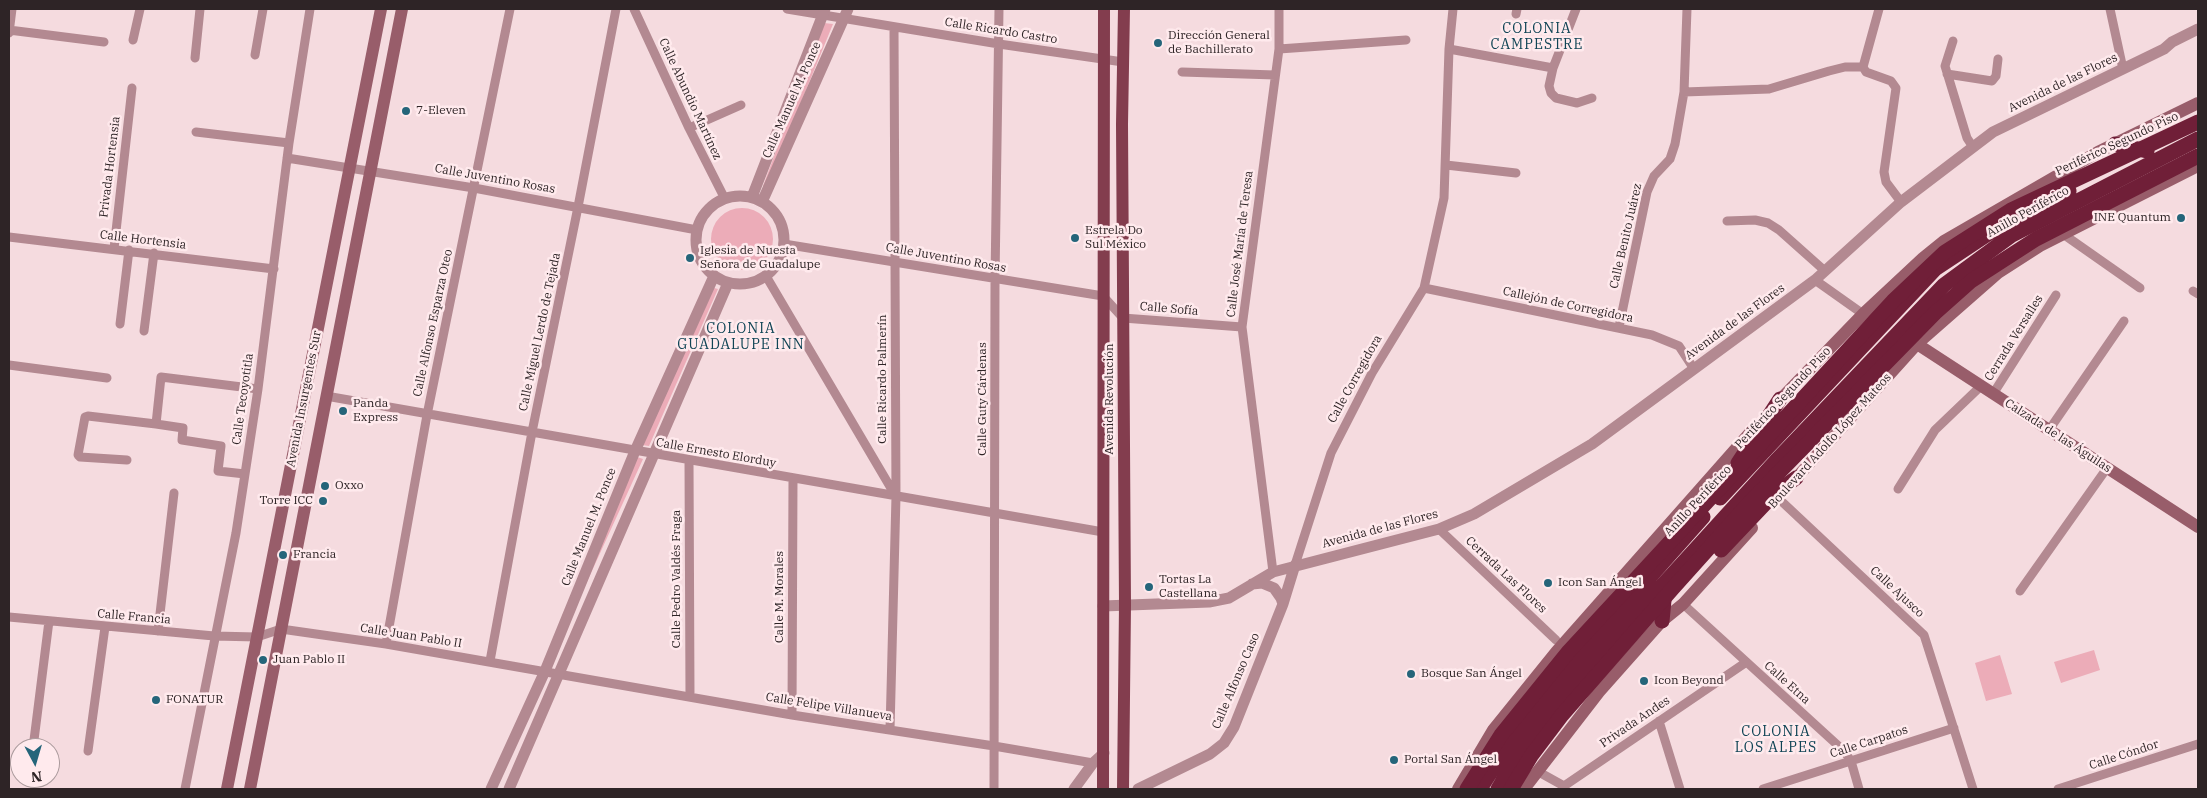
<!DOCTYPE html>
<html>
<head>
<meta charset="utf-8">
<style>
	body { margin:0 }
	#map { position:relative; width:2207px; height:798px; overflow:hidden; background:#f5dbdf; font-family:"IBM Plex Serif",serif }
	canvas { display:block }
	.frame { position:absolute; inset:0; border:10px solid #2e2426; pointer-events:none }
	.north { position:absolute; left:10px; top:738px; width:50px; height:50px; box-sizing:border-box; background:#ffeaed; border:1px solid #ab9b9d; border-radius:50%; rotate:174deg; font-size:14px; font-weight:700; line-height:20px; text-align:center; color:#2e2426 }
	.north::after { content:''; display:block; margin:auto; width:18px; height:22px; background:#25657a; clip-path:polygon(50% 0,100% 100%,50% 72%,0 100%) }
</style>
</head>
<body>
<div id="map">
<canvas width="2207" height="798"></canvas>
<div class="frame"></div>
<div class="north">N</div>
</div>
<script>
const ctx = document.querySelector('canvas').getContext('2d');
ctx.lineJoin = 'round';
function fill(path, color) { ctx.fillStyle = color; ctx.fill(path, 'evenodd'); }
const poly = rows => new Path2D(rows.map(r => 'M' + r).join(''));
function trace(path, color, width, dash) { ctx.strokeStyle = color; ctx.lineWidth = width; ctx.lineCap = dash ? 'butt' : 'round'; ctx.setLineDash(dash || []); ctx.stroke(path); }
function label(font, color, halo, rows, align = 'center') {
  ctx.font = font + ' "IBM Plex Serif",serif'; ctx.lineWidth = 5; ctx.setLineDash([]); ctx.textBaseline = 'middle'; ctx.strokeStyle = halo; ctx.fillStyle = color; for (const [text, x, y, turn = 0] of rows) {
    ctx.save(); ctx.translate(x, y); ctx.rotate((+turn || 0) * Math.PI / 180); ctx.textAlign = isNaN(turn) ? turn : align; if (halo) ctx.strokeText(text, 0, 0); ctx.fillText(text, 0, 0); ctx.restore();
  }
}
fill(poly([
	[824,23,833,24,766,188,763,186],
	'711 239a31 31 0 1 1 62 0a31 31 0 1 1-62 0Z',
	[714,288,718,289,649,446,642,445],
	[637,457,643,459,549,665],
	[2094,650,2100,670,2061,683,2054,662],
	[2000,655,2012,694,1986,701,1975,663]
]), '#ecacb8');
trace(poly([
	[634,9,689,128,725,199],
	[787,9,999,44,1123,62],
	[1576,9,1553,68,1549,86,1551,93,1556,98,1577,103,1592,98],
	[2110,9,2123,69],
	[1516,14,1517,9],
	[9,30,104,42],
	[9,33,12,9],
	[133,40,140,9],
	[1953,41,1945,66,1967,138,1973,147],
	[1279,49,1406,40],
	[1449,49,1553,68],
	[255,55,263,9],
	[195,58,200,9],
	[1863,67,1866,72,1891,81,1896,88,1884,172,1886,182,1901,202],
	[1863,67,1879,9],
	[1182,72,1275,75],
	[1947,74,1992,81,1996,76,1998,59],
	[1684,92,1769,89,1829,71,1845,67,1863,67],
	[689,128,741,105],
	[196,132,289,143],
	[287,158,474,188,697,230],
	[1446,165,1516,173],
	[1727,221,1755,220,1768,223,1779,230,1825,271],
	[2063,234,2140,288],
	[9,237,274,269],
	[784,244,1103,296,1123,318,1242,327],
	[114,249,132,88],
	[766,276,895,495],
	[1815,280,1863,314],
	[1424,288,1652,335,1679,346,1694,369],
	[2193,291,2198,294],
	[120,324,129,250],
	[1619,327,1647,192,1654,176,1670,159,1675,144,1684,92,1687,9],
	[144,331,154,253],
	[9,365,107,378],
	[1993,394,2056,295],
	[326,396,1103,532],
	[156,424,183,428,182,440,221,446,218,471,245,474],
	[2049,430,2124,321],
	[127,460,80,457,78,455,85,417,88,416,156,424,161,377,258,389],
	[689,461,690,696],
	[1898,489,1935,430,1981,386],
	[1778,498,1924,635,1973,789],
	[1439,529,1556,640],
	[1295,565,1331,453,1372,373,1424,288,1444,198,1449,49,1453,9],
	[1273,572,1242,327,1279,49,1279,9],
	[2020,591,2107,468],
	[1683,604,1844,751,1851,761,1859,789],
	[9,617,214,636,257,637,281,629,386,644,792,715,994,746,1093,763],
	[158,631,174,493],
	[386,644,427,415,510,9],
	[490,661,532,432,578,207,616,9],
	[792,715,793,479],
	[1659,721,1680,789],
	[890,730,896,496,894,27],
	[34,740,49,621],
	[88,751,105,627],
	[1537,771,1564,786],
	[1564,786,1745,663],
	[185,789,236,533,258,389,289,143,310,9],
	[994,789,995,279,999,9],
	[1763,789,1954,728],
	[2058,789,2198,744]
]), '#b38991', 9);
trace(poly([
	'696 240a44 44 0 1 1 88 0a44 44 0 1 1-88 0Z',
	[752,197,825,9],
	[762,202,848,9],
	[1252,584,1262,583,1274,588,1281,598,1283,604],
	[1103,606,1209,602,1229,598,1273,572,1439,529,1474,514,1592,444,1694,369,1815,280,1901,202,1993,132,2164,49,2172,42,2198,29],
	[491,789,545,671,635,451,714,276],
	[509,789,728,283],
	[1074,789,1093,763,1104,753],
	[1138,789,1210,754,1224,743,1234,727,1283,604,1295,565]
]), '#b38991', 11);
trace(poly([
	[1917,344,2198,527],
	[1775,405,1863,314,1923,258,1944,241,2098,152,2198,103],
	[1790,485,1917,344,1998,273,2040,246,2198,166],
	[227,789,381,9],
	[250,789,402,9],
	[1458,789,1493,730,1556,652,1755,427],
	[1524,789,1599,692,1662,621,1683,604,1752,528]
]), '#985d6a', 12);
trace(poly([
	[1103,789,1104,9],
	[1123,789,1125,605,1122,124,1124,9]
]), '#833d4e', 12);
trace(poly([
	[2115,144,2147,151],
	[1738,463,1780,399],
	[1775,493,1796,478],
	[1720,498,1935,269,2006,222,2069,191],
	[1662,621,1665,590],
	[1480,789,1510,741,1578,658,1703,517],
	[1498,789,1521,750,1588,667,1775,462,1944,285,2012,235,2198,139]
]), '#701f38', 15);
trace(poly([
	[1721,550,1775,493],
	[1467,789,1501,735,1569,651,1893,301,1945,252,2011,210,2198,122],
	[1511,789,1531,756,1562,715,1673,588,1752,500,1935,313,1971,281,2036,239,2198,156]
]), '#701f38', 15);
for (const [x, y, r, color] of [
	[1158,43,5,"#25657a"],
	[406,111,5,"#25657a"],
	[2181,218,5,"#25657a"],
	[1075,238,5,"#25657a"],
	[690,258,5,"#25657a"],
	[343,411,5,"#25657a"],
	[325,486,5,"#25657a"],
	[323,501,5,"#25657a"],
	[283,555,5,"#25657a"],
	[1548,583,5,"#25657a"],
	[1149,587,5,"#25657a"],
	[263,660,5,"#25657a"],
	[1411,674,5,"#25657a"],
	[1644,681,5,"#25657a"],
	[156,700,5,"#25657a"],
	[1394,760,5,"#25657a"]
]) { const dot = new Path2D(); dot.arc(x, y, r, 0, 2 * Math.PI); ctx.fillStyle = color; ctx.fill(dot); trace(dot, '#ffeaed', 2); }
label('12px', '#2e2426', '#ffeaed', [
	["Calle Ricardo Castro",1001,31,9],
	["Avenida de las Flores",2063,83,-26],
	["Calle Abundio Martínez",690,99,65],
	["Calle Manuel M. Ponce",792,100,-66],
	["Periférico Segundo Piso",2117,144,-25],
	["Privada Hortensia",110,167,-83],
	["Calle Juventino Rosas",495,179,10],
	["Anillo Periférico",2028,212,-29],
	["Calle Benito Juárez",1626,236,-77],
	["Calle Hortensia",143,240,7],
	["Calle José María de Teresa",1240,244,-83],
	["Calle Juventino Rosas",946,258,10],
	["Callejón de Corregidora",1568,305,12],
	["Calle Sofía",1169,309,5],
	["Avenida de las Flores",1735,322,-36],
	["Calle Alfonso Esparza Oteo",433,323,-78],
	["Calle Miguel Lerdo de Tejada",540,332,-78],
	["Cerrada Versalles",2014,338,-58],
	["Calle Ricardo Palmerín",883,379,-90],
	["Calle Corregidora",1355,379,-61],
	["Periférico Segundo Piso",1783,398,-47],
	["Calle Tecoyotitla",243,399,-82],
	["Avenida Insurgentes Sur",304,399,-79],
	["Calle Guty Cárdenas",983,399,-90],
	["Avenida Revolución",1110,399,-90],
	["Calzada de las Águilas",2058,436,33],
	["Boulevard Adolfo López Mateos",1830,441,-48],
	["Calle Ernesto Elorduy",716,453,10],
	["Anillo Periférico",1698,501,-47],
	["Calle Manuel M. Ponce",589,527,-68],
	["Avenida de las Flores",1380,529,-15],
	["Cerrada Las Flores",1506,575,43],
	["Calle Pedro Valdés Fraga",677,579,-90],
	["Calle Ajusco",1897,592,43],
	["Calle M. Morales",780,597,-90],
	["Calle Francia",134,617,5],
	["Calle Juan Pablo II",411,636,9],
	["Calle Alfonso Caso",1236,681,-67],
	["Calle Etna",1787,683,42],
	["Calle Felipe Villanueva",829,707,9],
	["Privada Andes",1635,722,-34],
	["Calle Carpatos",1869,742,-18],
	["Calle Cóndor",2124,755,-18]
]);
label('12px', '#2e2426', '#ffeaed', [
	["Dirección General",1168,36],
	["de Bachillerato",1168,50],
	["7-Eleven",416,111],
	["INE Quantum",2171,218,"right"],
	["Estrela Do",1085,231],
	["Sul México",1085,245],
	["Iglesia de Nuesta",700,251],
	["Señora de Guadalupe",700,265],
	["Panda",353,404],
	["Express",353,418],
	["Oxxo",335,486],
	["Torre ICC",313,501,"right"],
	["Francia",293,555],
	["Tortas La",1159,580],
	["Castellana",1159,594],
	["Icon San Ángel",1558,583],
	["Juan Pablo II",273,660],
	["Bosque San Ángel",1421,674],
	["Icon Beyond",1654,681],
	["FONATUR",166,700],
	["Portal San Ángel",1404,760]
], 'left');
ctx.letterSpacing = '1px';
label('14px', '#104455', '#ffeaed', [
	["COLONIA",1537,29],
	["CAMPESTRE",1537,45],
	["COLONIA",741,329],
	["GUADALUPE INN",741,345],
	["COLONIA",1776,732],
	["LOS ALPES",1776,748]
]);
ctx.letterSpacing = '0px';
</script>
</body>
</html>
